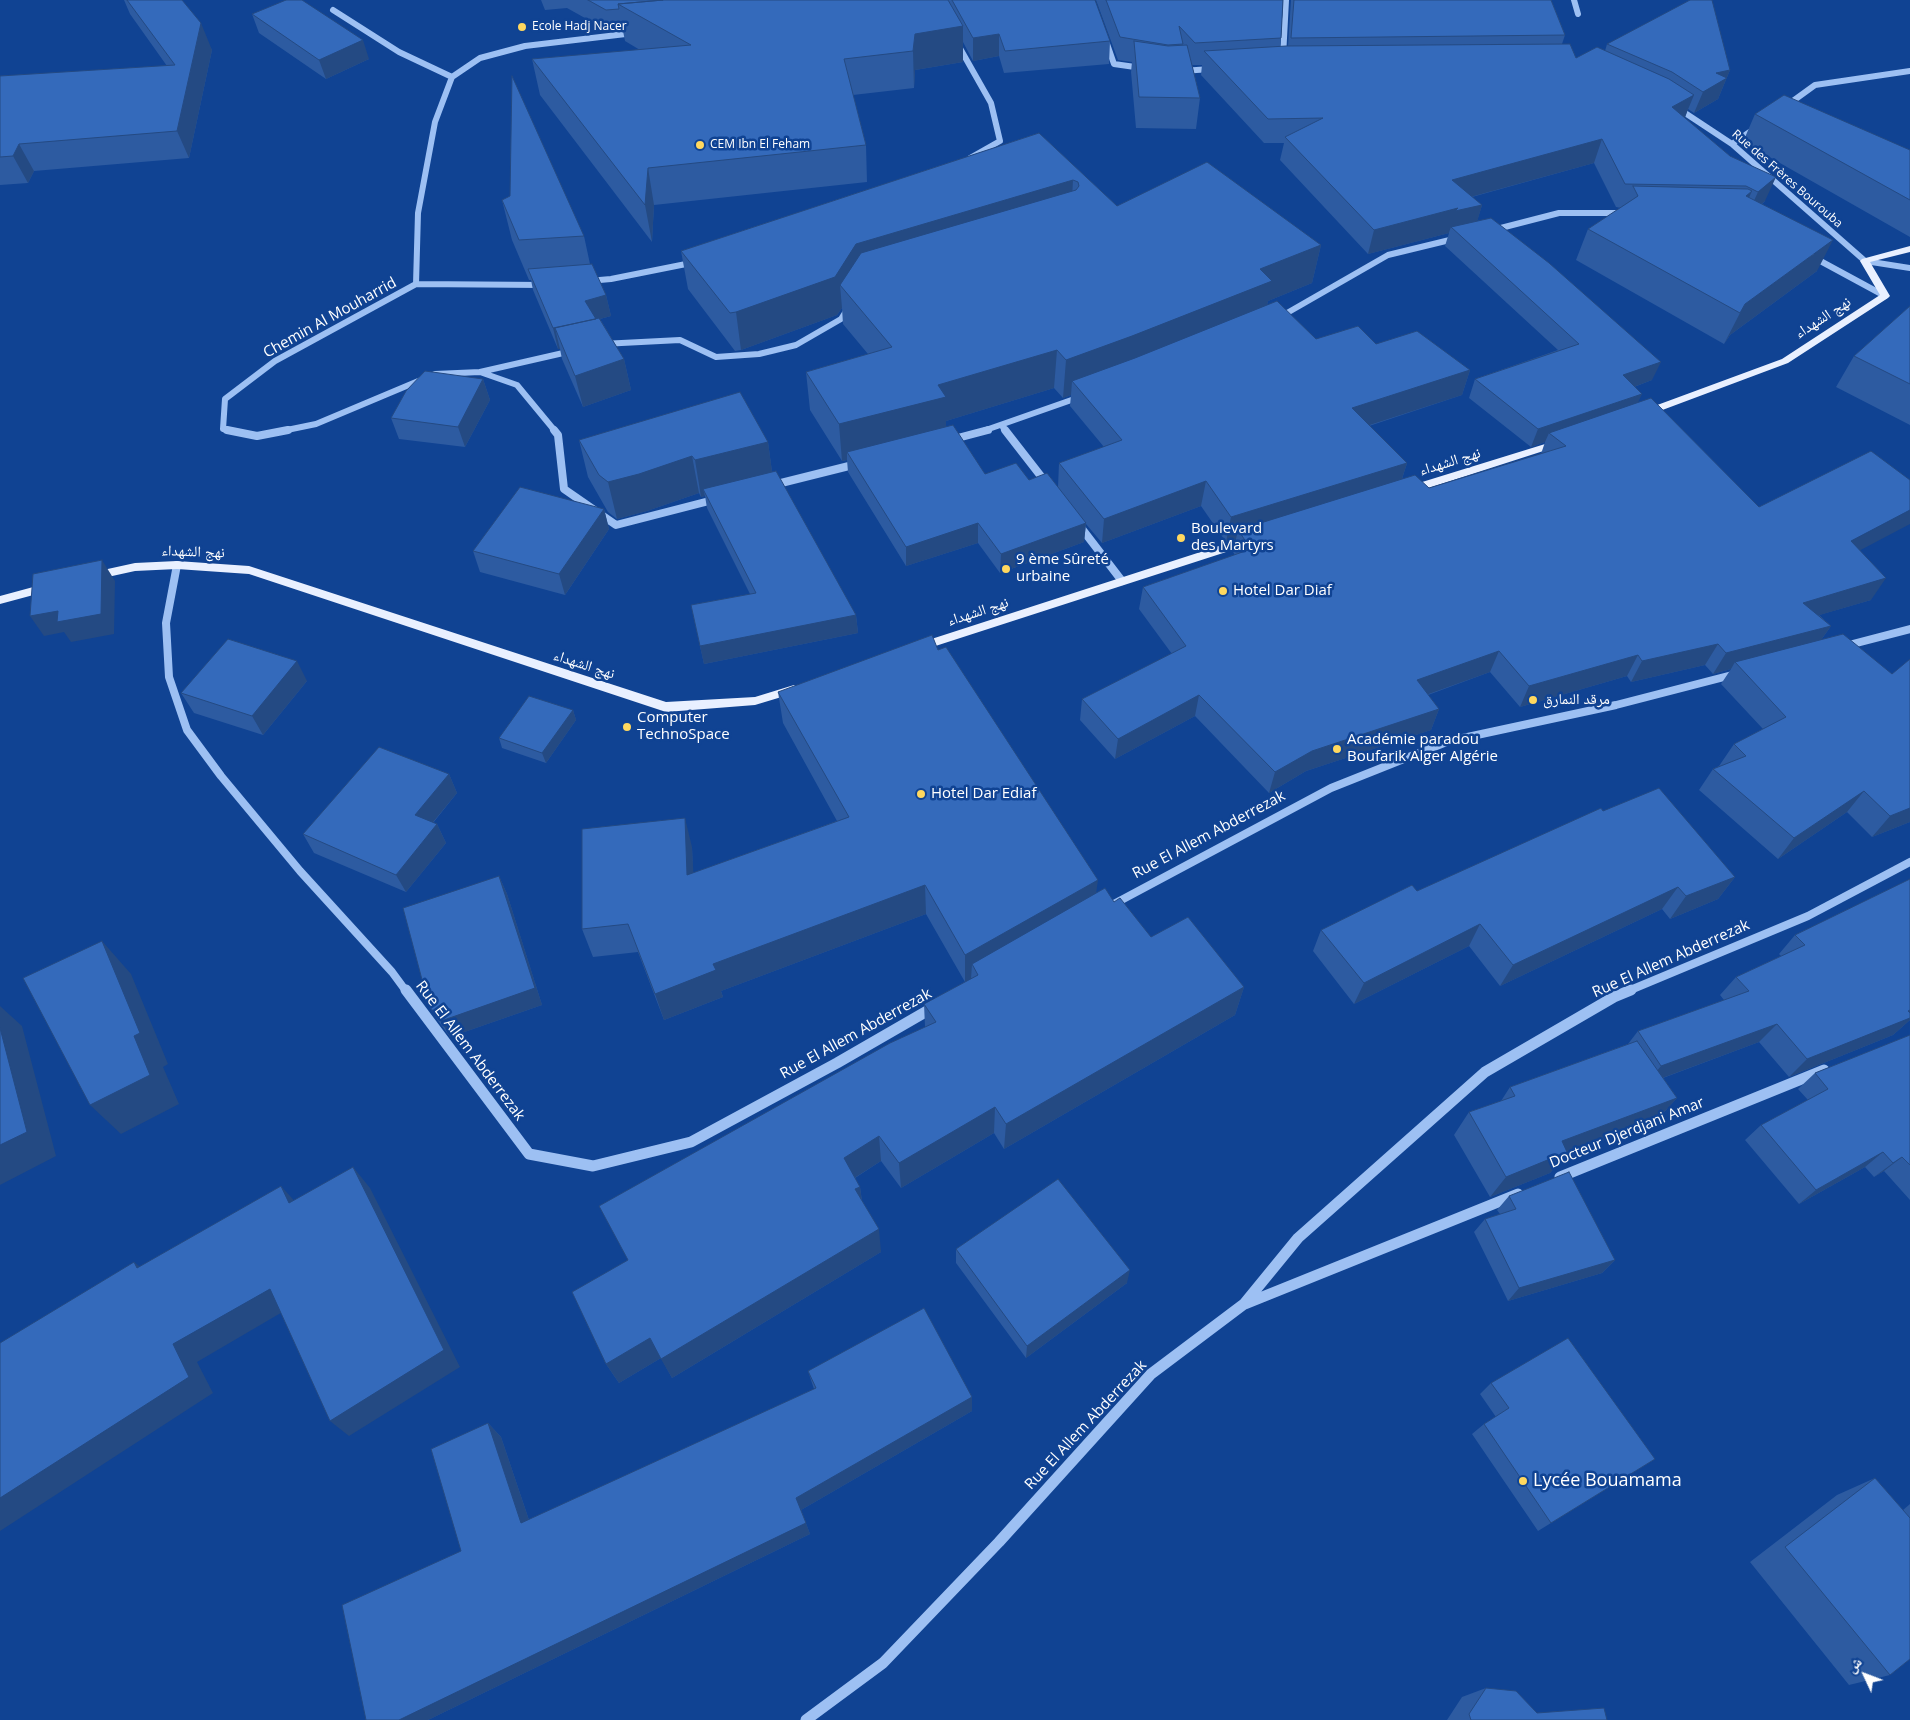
<!DOCTYPE html>
<html>
<head>
<meta charset="utf-8">
<style>
	body { margin:0 }
	#map { position:relative; width:1910px; height:1720px; overflow:hidden; background:#104393; font-family:"Open Sans","Noto Naskh Arabic",sans-serif }
	canvas { display:block }
	.north { position:absolute; left:1840px; top:1650px; width:50px; height:50px; -webkit-text-stroke:4px #104393; paint-order:stroke; rotate:313deg; font-size:14px; font-weight:700; line-height:20px; text-align:center; color:#fff }
	.north::after { content:''; display:block; margin:auto; width:18px; height:22px; background:#fff; clip-path:polygon(50% 0,100% 100%,50% 72%,0 100%) }
</style>
</head>
<body>
<div id="map">
<canvas width="1910" height="1720"></canvas>
<div class="north">ش</div>
</div>
<script>
const ctx = document.querySelector('canvas').getContext('2d');
ctx.lineJoin = 'round';
const poly = rows => new Path2D(rows.map(r => 'M' + r).join(''));
function trace(path, color, width, dash) { ctx.strokeStyle = color; ctx.lineWidth = width; ctx.lineCap = dash ? 'butt' : 'round'; ctx.setLineDash(dash || []); ctx.stroke(path); }
function fill(path, color) { ctx.fillStyle = color; ctx.fill(path, 'evenodd'); }
function label(font, color, halo, rows, align = 'center') {
  ctx.font = font + ' "Open Sans","Noto Naskh Arabic",sans-serif'; ctx.lineWidth = 5; ctx.setLineDash([]); ctx.textBaseline = 'middle'; ctx.strokeStyle = halo; ctx.fillStyle = color; for (const [text, x, y, turn = 0] of rows) {
    ctx.save(); ctx.translate(x, y); ctx.rotate((+turn || 0) * Math.PI / 180); ctx.textAlign = isNaN(turn) ? turn : align; if (halo) ctx.strokeText(text, 0, 0); ctx.fillText(text, 0, 0); ctx.restore();
  }
}
trace(poly([
	[1574,0,1578,14],
	[333,10,399,52,452,77],
	[1106,41,1114,64,1142,68],
	[957,43,991,103,1000,141,970,158],
	[1283,57,1286,0],
	[1182,71,1211,69],
	[1786,106,1815,85,1910,71],
	[1676,107,1732,144,1865,261,1910,268],
	[1732,144,1757,127],
	[1493,230,1559,213,1623,213],
	[1813,257,1885,296],
	[588,281,611,279,696,262],
	[416,284,418,213,435,122,452,77,480,58,525,46,634,33],
	[1280,317,1388,255,1458,238],
	[602,344,680,340,716,357,759,354,796,345,841,319,848,308],
	[480,372,572,351],
	[1002,426,1006,431],
	[233,431,223,429,225,399,275,361,416,284,543,285],
	[282,431,316,424,435,374,480,372,517,385,555,431],
	[983,431,1080,397]
]), '#9dc0f3', 6);
trace(poly([
	[227,430,257,436,288,430],
	[554,430,558,435,564,489,616,525,717,499],
	[1005,430,1047,484],
	[950,440,988,430],
	[773,485,857,464],
	[1079,525,1122,581],
	[177,565,166,623,169,677,187,730,221,776,300,871,392,972,406,991],
	[1845,646,1910,629],
	[1112,905,1331,788,1449,741,1616,705,1736,674],
	[1628,991,1808,916,1910,862]
]), '#9dc0f3', 8);
trace(poly([
	[406,990,529,1154,593,1166,691,1142,837,1063,934,1007],
	[1560,1177,1824,1070],
	[1245,1304,1518,1194],
	[806,1720,883,1663,999,1542,1151,1374,1244,1304,1298,1238,1485,1072,1614,997,1631,990]
]), '#9dc0f3', 11);
fill(poly([
	[1910,246,1910,252,1870,262,1890,296,1888,298,1788,363,1649,415,1641,415,1641,411,1782,359,1880,295,1860,261,1862,259,1910,246],
	[1558,440,1563,443,1562,445,1410,494,1405,490,1406,487,1558,440],
	[1250,536,1255,540,1254,543,920,651,914,647,916,644,1250,536],
	[177,561,249,566,666,702,755,697,794,685,800,689,798,692,755,705,666,712,249,574,177,569,135,571,94,580,89,576,94,572,135,563,177,561],
	[48,583,52,584,54,587,52,590,0,604,0,596,48,583]
]), '#e9f0ff');
fill(poly([
	[124,0,182,0,212,50,189,158,34,171,28,183,0,185,0,76,167,66,130,14],
	[541,0,1095,0,1110,41,1109,64,1004,73,999,56,973,61,963,42,963,62,915,70,914,88,853,95,866,145,867,182,654,205,652,242,540,95,532,59,640,50,625,41,623,31,610,32,567,8,545,10],
	[1096,0,1283,0,1281,38,1280,47,1288,46,1291,0,1551,0,1565,35,1562,44,1576,58,1605,51,1607,44,1730,70,1718,99,1694,113,1688,109,1685,118,1730,156,1765,201,1762,204,1817,271,1730,335,1724,344,1576,260,1588,229,1621,208,1616,207,1594,163,1472,197,1482,205,1477,221,1652,380,1634,387,1638,403,1759,507,1860,551,1871,600,1819,615,1831,626,1821,640,1910,822,1872,837,1847,812,1778,859,1699,790,1713,769,1719,766,1734,744,1763,729,1721,684,1731,669,1713,674,1705,665,1631,682,1627,676,1520,707,1490,672,1428,695,1439,709,1431,730,1306,771,1269,793,1195,716,1115,759,1080,720,1082,699,1172,654,1139,609,1143,587,1235,555,1233,552,1236,539,1226,542,1201,506,1102,543,1086,524,1084,542,1000,573,978,543,906,566,848,472,847,460,842,461,810,410,806,372,868,354,843,324,842,308,837,315,741,350,735,351,688,289,681,251,1039,133,1117,206,1321,245,1312,283,1268,301,1267,305,1316,339,1376,344,1470,370,1462,395,1369,426,1407,463,1402,479,1429,488,1541,454,1545,442,1531,447,1469,398,1475,379,1558,350,1445,246,1449,233,1368,254,1280,160,1284,143,1264,143,1201,75,1202,65,1192,65,1200,98,1196,129,1136,128,1131,72,1132,62,1118,60],
	[1054,388,1063,398,1071,395,1070,406,1104,447,1059,463,1058,487,1029,480,985,474,946,427,946,421],
	[252,14,369,59,326,79,259,33],
	[1755,114,1910,150,1910,237,1743,142],
	[502,200,584,236,590,264,606,295,611,316,600,319,624,359,631,390,583,407,562,359,560,349,558,349,533,290,531,280,529,280,512,240],
	[1910,306,1910,425,1836,387,1854,356],
	[483,379,490,400,465,447,399,439,391,418],
	[579,440,768,442,772,472,856,615,858,633,704,664,691,605,750,594,707,508,705,496,701,497,699,493,647,511,617,519,608,512,588,477],
	[604,509,609,529,565,595,480,572,473,551],
	[938,650,1096,893,1114,902,1151,937,1244,987,1235,1015,1004,1149,994,1133,901,1188,881,1161,855,1178,860,1187,862,1201,881,1252,672,1378,661,1358,619,1383,606,1364,627,1260,925,1027,924,1004,965,982,926,914,721,991,723,997,664,1020,638,952,593,957,582,929,692,847,693,873,837,821,783,723,778,692],
	[307,681,263,735,194,713,181,693],
	[573,710,576,720,546,763,502,748,499,738],
	[449,774,457,793,433,823,437,824,446,843,406,892,314,853,303,834],
	[1603,811,1735,877,1718,899,1670,919,1662,909,1500,986,1469,946,1354,1004,1313,951,1321,930,1417,891],
	[499,876,507,894,542,1005,450,1037,439,1022,429,1006],
	[1910,879,1910,1020,1893,1035,1789,1077,1759,1042,1663,1078,1677,1098,1657,1120,1565,1155,1550,1173,1490,1197,1454,1135,1469,1112,1501,1101,1510,1087,1628,1044,1638,1031,1724,1000,1720,995,1736,977,1781,956,1779,954,1795,935],
	[1910,1035,1910,1200,1884,1171,1874,1177,1865,1167,1799,1204,1745,1140,1761,1125,1808,1100,1798,1089,1815,1073],
	[1509,1196,1615,1260,1602,1273,1508,1301,1474,1232,1485,1219,1500,1214,1497,1210],
	[956,1249,1127,1283,1026,1358,956,1263],
	[808,1371,972,1397,972,1411,801,1510,810,1534,428,1720,366,1720,461,1551,488,1423,501,1437,529,1520,814,1389],
	[1491,1383,1655,1459,1538,1531,1472,1434,1484,1424,1496,1417,1480,1394],
	[1875,1478,1903,1510,1910,1504,1910,1659,1890,1675,1849,1685,1750,1562,1837,1495],
	[1486,1688,1537,1713,1607,1720,1447,1720,1462,1697]
]), '#2d5ba1');
fill(poly([
	[201,23,212,50,189,158,177,131],
	[963,26,963,62,915,70,914,88,913,51,915,34],
	[999,34,999,56,973,61,973,38],
	[363,40,369,59,326,79,319,60],
	[1730,70,1718,99,1694,113,1703,92,1716,73],
	[1694,95,1684,119,1672,107],
	[1602,139,1594,163,1445,204,1452,180],
	[19,144,34,171,28,183,13,156],
	[648,168,654,205,652,242,645,205],
	[1776,177,1765,201,1747,216,1758,192],
	[1073,180,1071,218,840,285,842,308,837,315,741,350,736,312,856,244],
	[1752,191,1738,222,1746,196],
	[1482,205,1475,229,1451,227,1448,235,1449,233,1368,254,1374,230,1458,208],
	[1833,240,1817,271,1730,335,1724,344,1740,313,1745,304],
	[1321,245,1312,283,1268,301,1264,319,1072,381,1071,395,1063,398,1066,360,1260,269],
	[606,295,611,316,596,320,585,301],
	[553,328,555,328,560,349,558,349],
	[1057,350,1054,388,946,421,946,434,847,452,847,460,842,461,839,424,938,385],
	[624,359,631,390,583,407,575,376],
	[1661,362,1652,380,1615,394,1623,375],
	[1470,370,1462,395,1345,433,1352,408],
	[483,379,490,400,465,447,458,427],
	[1642,394,1633,413,1549,433,1545,442,1531,447,1538,429],
	[768,442,773,479,703,489,705,496,701,497,695,460],
	[692,456,699,493,647,511,617,519,608,482],
	[1407,463,1399,488,1238,530,1236,539,1226,542,1231,517],
	[1206,481,1201,506,1102,543,1104,519],
	[604,509,609,529,565,595,559,574],
	[1910,510,1910,524,1836,563,1851,541],
	[978,523,978,543,906,566,906,547],
	[1086,523,1084,542,1000,573,1001,554],
	[102,560,115,581,114,634,71,642,64,632,44,636,30,616],
	[1886,578,1871,600,1789,624,1803,603],
	[856,615,858,633,704,664,700,646],
	[1831,626,1816,647,1735,662,1731,669,1713,674,1726,653],
	[1718,644,1705,665,1631,682,1642,661],
	[1499,651,1490,672,1409,701,1417,680],
	[1638,655,1627,676,1520,707,1529,686],
	[297,661,307,681,263,735,252,716],
	[1199,695,1195,716,1115,759,1118,739],
	[1439,709,1431,730,1306,771,1269,793,1275,772,1312,751],
	[573,710,576,720,546,763,542,753],
	[449,774,457,793,424,833,415,815],
	[1864,791,1847,812,1778,859,1794,838],
	[1910,808,1910,822,1872,837,1890,816],
	[685,818,692,847,695,903,687,875],
	[437,824,446,843,406,892,396,875],
	[499,876,507,894,542,1005,450,1037,441,1021],
	[1735,877,1718,899,1670,919,1686,896],
	[1098,880,1094,908,972,964,971,979,965,982,965,955],
	[925,885,926,914,721,991,723,997,664,1020,655,994,713,964],
	[1678,887,1662,909,1500,986,1513,965],
	[1480,924,1469,946,1354,1004,1364,983],
	[102,941,131,974,168,1064,163,1067,179,1104,121,1134,90,1105,134,1036],
	[1244,987,1235,1015,1004,1149,1006,1124],
	[0,1006,22,1026,56,1156,0,1185],
	[1910,1010,1910,1020,1893,1035,1789,1077,1807,1059],
	[1777,1024,1759,1042,1646,1084,1661,1066],
	[1677,1098,1657,1120,1565,1155,1550,1173,1490,1197,1506,1177,1562,1141],
	[995,1107,994,1133,901,1188,899,1163],
	[879,1136,881,1161,848,1182,844,1158],
	[1883,1152,1865,1167,1799,1204,1816,1190],
	[1902,1157,1884,1171,1874,1177,1893,1163],
	[353,1167,370,1188,460,1367,349,1436,330,1421],
	[281,1186,300,1207,289,1203],
	[860,1187,863,1210,855,1189],
	[879,1229,881,1252,672,1378,661,1359],
	[1615,1260,1602,1273,1508,1301,1519,1288],
	[134,1262,158,1281,137,1268],
	[1130,1270,1127,1283,1026,1358,1027,1346],
	[270,1289,291,1307,197,1362,213,1393,0,1531,0,1498,173,1344],
	[650,1338,661,1358,619,1383,606,1364],
	[972,1397,972,1411,801,1510,810,1534,428,1720,399,1720,796,1498],
	[488,1423,501,1437,534,1535,521,1523]
]), '#244a83');
const building = poly([
	[127,0,182,0,201,23,177,131,19,144,13,156,0,157,0,76,175,65,127,0],
	[286,0,302,0,363,40,319,60,252,14,286,0],
	[588,0,663,0,618,4,619,9,606,10,588,0],
	[663,0,948,0,963,26,915,34,913,51,844,59,866,145,648,168,645,205,532,59,691,45,618,4,663,0],
	[952,0,1095,0,1110,41,1005,51,999,34,973,38,952,0],
	[1106,0,1283,0,1281,38,1195,43,1179,26,1183,44,1168,45,1120,37,1106,0],
	[1294,0,1551,0,1565,35,1291,38,1294,0],
	[1690,0,1712,0,1730,70,1716,73,1727,78,1703,92,1672,72,1607,44,1690,0],
	[1134,41,1168,46,1187,45,1200,98,1139,97,1134,41],
	[1570,44,1576,58,1597,47,1669,79,1694,95,1672,107,1730,156,1776,177,1758,192,1746,186,1625,184,1602,139,1452,180,1482,205,1455,211,1458,208,1374,230,1285,137,1323,118,1268,119,1204,51,1286,46,1570,44],
	[512,76,584,236,519,240,502,200,510,196,512,76],
	[1784,95,1910,150,1910,200,1755,114,1784,95],
	[1039,133,1117,206,1207,162,1321,245,1260,269,1272,281,1132,336,1066,360,1057,350,938,385,946,397,839,424,806,372,892,347,840,285,861,253,1076,190,1079,186,1078,182,1073,180,856,244,835,277,736,312,730,313,681,251,1039,133],
	[1633,186,1748,189,1752,191,1746,196,1833,240,1745,304,1740,313,1588,229,1638,196,1633,186],
	[1491,218,1549,263,1661,362,1623,375,1642,394,1538,429,1475,379,1579,344,1451,227,1491,218],
	[592,264,606,295,585,301,596,319,553,328,528,269,592,264],
	[1277,301,1316,339,1358,326,1376,344,1417,331,1470,370,1352,408,1407,463,1231,517,1206,481,1104,519,1059,463,1122,440,1072,381,1135,358,1277,301],
	[1910,306,1910,384,1854,356,1910,306],
	[599,318,624,359,575,376,555,328,599,318],
	[425,371,483,379,458,427,391,418,406,391,425,371],
	[740,392,768,442,695,460,692,456,639,474,608,482,599,475,579,440,740,392],
	[1651,398,1759,507,1871,451,1910,480,1910,510,1851,541,1886,578,1803,603,1831,626,1726,653,1718,644,1642,661,1638,655,1529,686,1499,651,1417,680,1439,709,1312,751,1275,772,1199,695,1118,739,1082,699,1186,646,1143,587,1251,549,1238,530,1415,475,1429,488,1566,446,1549,433,1651,398],
	[953,425,985,474,1016,463,1029,480,1047,473,1086,523,1001,554,978,523,906,547,847,452,953,425],
	[776,471,856,615,700,646,691,605,756,593,703,489,776,471],
	[520,487,604,509,559,574,473,551,520,487],
	[102,560,101,614,57,622,58,611,30,616,33,574,102,560],
	[1843,634,1892,674,1910,659,1910,808,1890,816,1864,791,1794,838,1713,769,1746,756,1734,744,1786,717,1735,662,1843,634],
	[932,635,938,650,946,647,1098,880,965,955,925,885,713,964,716,970,655,994,628,924,582,929,582,829,685,818,687,875,849,817,778,692,932,635],
	[228,639,297,661,252,716,181,693,228,639],
	[529,696,573,710,542,753,499,738,529,696],
	[379,747,449,774,415,815,437,824,396,875,303,834,379,747],
	[1659,788,1735,877,1686,896,1678,887,1513,965,1480,924,1364,983,1321,930,1412,885,1417,891,1601,808,1603,811,1659,788],
	[499,876,535,988,441,1021,429,1006,403,908,499,876],
	[1910,879,1910,1010,1908,1011,1910,1013,1910,1018,1807,1059,1777,1024,1661,1066,1638,1031,1749,991,1736,977,1805,945,1795,935,1910,879],
	[1105,888,1114,902,1120,898,1151,937,1188,917,1244,987,1006,1124,995,1107,899,1163,879,1136,844,1158,860,1187,855,1189,879,1229,661,1359,650,1338,606,1364,572,1292,628,1260,599,1206,890,1043,936,1022,924,1004,978,975,972,964,1105,888],
	[102,941,140,1033,134,1036,150,1075,90,1105,23,978,102,941],
	[0,1028,27,1132,0,1145,0,1028],
	[1910,1035,1910,1165,1902,1157,1893,1163,1883,1152,1816,1190,1761,1125,1828,1089,1815,1073,1910,1035],
	[1637,1041,1677,1098,1562,1141,1567,1152,1506,1177,1469,1112,1515,1096,1510,1087,1637,1041],
	[353,1167,444,1350,330,1421,270,1289,173,1344,189,1377,0,1498,0,1343,134,1262,137,1268,281,1186,289,1203,353,1167],
	[1569,1172,1615,1260,1519,1288,1485,1219,1516,1209,1509,1196,1569,1172],
	[1058,1179,1130,1270,1027,1346,956,1249,1058,1179],
	[924,1308,972,1397,796,1498,806,1523,399,1720,366,1720,342,1605,461,1551,431,1449,488,1423,521,1523,816,1388,808,1371,924,1308],
	[1568,1338,1655,1459,1551,1523,1484,1424,1509,1408,1491,1383,1568,1338],
	[1875,1478,1910,1518,1910,1659,1890,1675,1785,1547,1875,1478],
	[1486,1688,1516,1691,1537,1713,1604,1708,1607,1720,1471,1720,1469,1714,1486,1688]
]);
fill(building, '#346abb');
trace(building, '#244a83', 1);
for (const [x, y, r, color] of [
	[522,27,5,"#ffd85f"],
	[700,145,5,"#ffd85f"],
	[1181,538,5,"#ffd85f"],
	[1006,569,5,"#ffd85f"],
	[1223,591,5,"#ffd85f"],
	[1533,700,5,"#ffd85f"],
	[627,727,5,"#ffd85f"],
	[1337,749,5,"#ffd85f"],
	[921,794,5,"#ffd85f"],
	[1523,1481,5,"#ffd85f"]
]) { const dot = new Path2D(); dot.arc(x, y, r, 0, 2 * Math.PI); ctx.fillStyle = color; ctx.fill(dot); trace(dot, '#104393', 2); }
label('12px', '#fff', '#104393', [
	["Ecole Hadj Nacer",532,27],
	["CEM Ibn El Feham",710,145]
], 'left');
label('12px', '#fff', '#104393', [
	["Rue des Frères Bourouba",1787,179,41]
]);
label('15px', '#fff', '#104393', [
	["Chemin Al Mouharrid",330,318,-29],
	["نهج الشهداء",1823,318,-33],
	["نهج الشهداء",1450,462,-17],
	["نهج الشهداء",193,552,2],
	["نهج الشهداء",978,612,-18],
	["نهج الشهداء",584,665,18],
	["Rue El Allem Abderrezak",1209,835,-28],
	["Rue El Allem Abderrezak",1671,959,-24],
	["Rue El Allem Abderrezak",856,1034,-29],
	["Rue El Allem Abderrezak",470,1051,53],
	["Docteur Djerdjani Amar",1627,1133,-22],
	["Rue El Allem Abderrezak",1086,1425,-47]
]);
label('15px', '#fff', '#104393', [
	["Boulevard",1191,529],
	["des Martyrs",1191,546],
	["9 ème Sûreté",1016,560],
	["urbaine",1016,577],
	["Hotel Dar Diaf",1233,591],
	["مرقد النمارق",1543,700],
	["Computer",637,718],
	["TechnoSpace",637,735],
	["Académie paradou",1347,740],
	["Boufarik Alger Algérie",1347,757],
	["Hotel Dar Ediaf",931,794]
], 'left');
label('18px', '#fff', '#104393', [
	["Lycée Bouamama",1533,1481]
], 'left');
</script>
</body>
</html>
